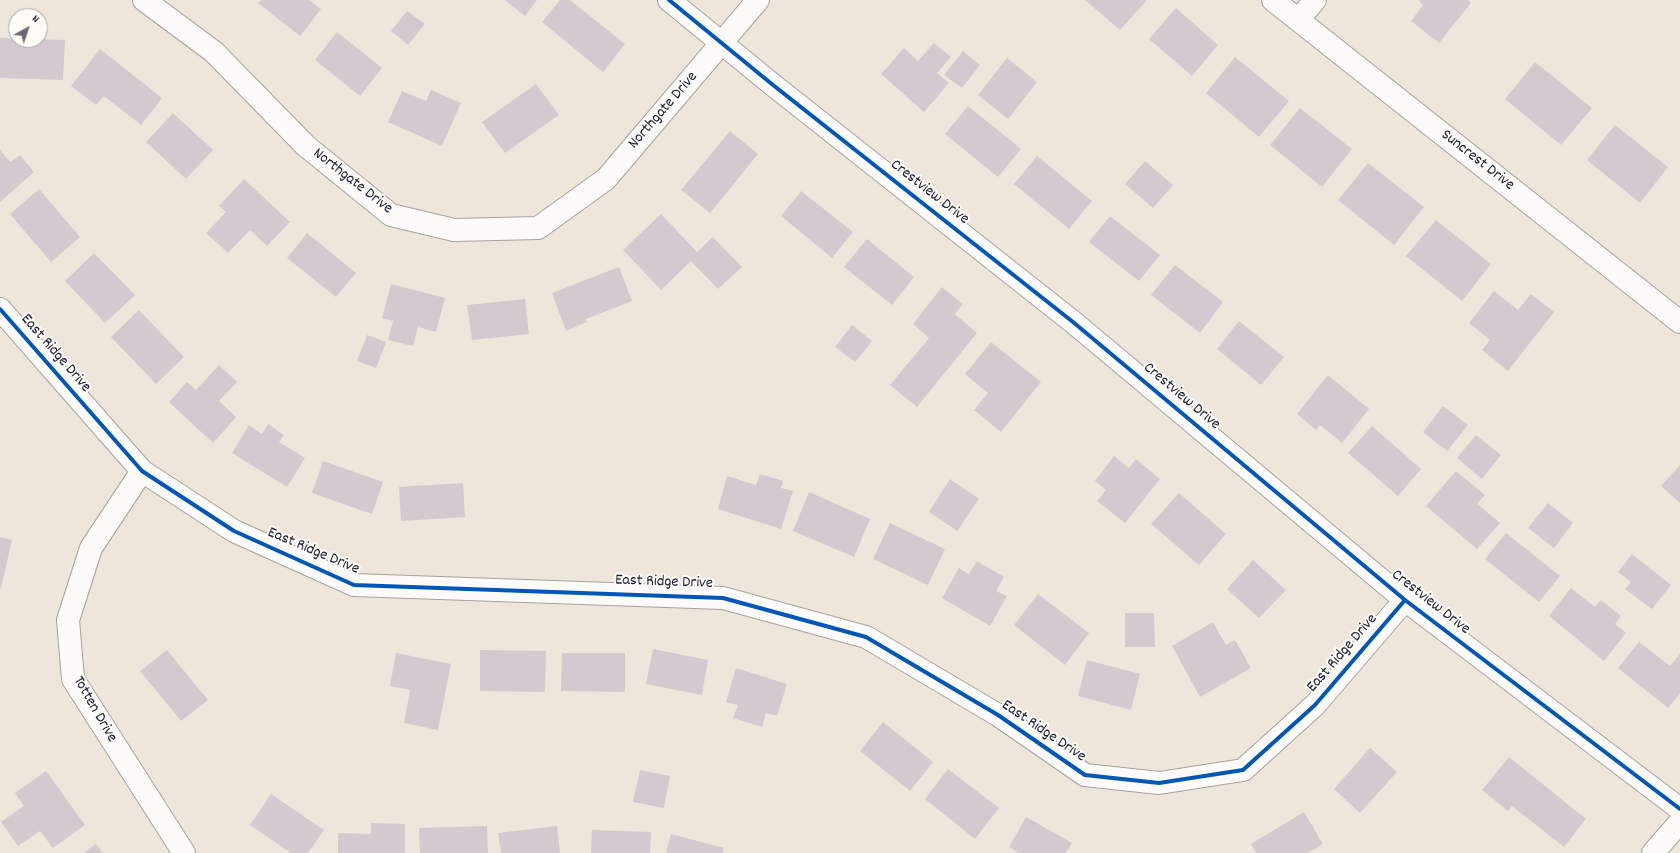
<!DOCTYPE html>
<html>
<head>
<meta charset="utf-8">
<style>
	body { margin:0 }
	#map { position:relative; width:1680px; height:853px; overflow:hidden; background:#efe6db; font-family:Dekko,sans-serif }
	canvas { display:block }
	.north { position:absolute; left:8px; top:8px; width:40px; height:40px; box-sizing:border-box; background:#fdfcf7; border:1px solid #a5a5ac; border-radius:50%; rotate:40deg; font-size:11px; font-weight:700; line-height:16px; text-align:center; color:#22223b }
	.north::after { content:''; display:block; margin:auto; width:14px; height:18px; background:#6a6773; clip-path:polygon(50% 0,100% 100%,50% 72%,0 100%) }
</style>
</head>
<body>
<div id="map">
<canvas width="1680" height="853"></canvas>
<div class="north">N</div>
</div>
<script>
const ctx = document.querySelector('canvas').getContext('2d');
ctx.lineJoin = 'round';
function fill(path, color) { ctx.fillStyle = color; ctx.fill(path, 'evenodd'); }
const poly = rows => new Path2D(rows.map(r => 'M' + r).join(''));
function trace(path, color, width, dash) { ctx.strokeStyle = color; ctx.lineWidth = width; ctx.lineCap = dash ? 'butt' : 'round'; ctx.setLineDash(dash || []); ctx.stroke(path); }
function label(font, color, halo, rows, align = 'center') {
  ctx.font = font + ' Dekko,sans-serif'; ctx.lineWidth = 4; ctx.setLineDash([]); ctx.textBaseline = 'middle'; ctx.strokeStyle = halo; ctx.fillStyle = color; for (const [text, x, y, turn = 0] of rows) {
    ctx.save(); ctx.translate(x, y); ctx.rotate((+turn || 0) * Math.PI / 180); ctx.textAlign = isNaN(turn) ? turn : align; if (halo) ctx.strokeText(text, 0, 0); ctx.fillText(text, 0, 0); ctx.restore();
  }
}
fill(poly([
	[261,0,309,0,321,9,300,36,258,3],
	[505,0,537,0,525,16],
	[560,0,570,0,625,44,603,72,542,22],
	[1085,0,1147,0,1120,30],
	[1418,0,1468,0,1471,3,1439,43,1411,21,1423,5],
	[1176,8,1218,45,1192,76,1149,39],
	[407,11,425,24,408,45,391,31],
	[337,32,382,68,360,96,315,60],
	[0,38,65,40,63,80,0,78],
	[934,43,951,57,937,73,949,83,924,112,881,74,904,48,918,61],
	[100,49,162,98,141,125,104,96,96,105,71,86],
	[963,51,980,65,962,88,944,75],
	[1235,57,1289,101,1259,137,1206,93],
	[1007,58,1037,82,1008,119,978,95],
	[1535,62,1592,108,1561,145,1505,99],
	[536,84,559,115,505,153,482,122],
	[431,90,461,103,442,146,388,122,402,91,426,101],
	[968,106,1021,149,998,177,945,134],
	[1300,108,1352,149,1322,187,1270,145],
	[173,113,213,150,186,179,146,142],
	[1615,125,1668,167,1640,203,1587,160],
	[730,131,758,154,710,213,681,190],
	[0,150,10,162,20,155,34,172,0,202],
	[1037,156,1092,201,1069,229,1014,184],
	[1145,161,1173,185,1153,208,1125,184],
	[1368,163,1424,207,1394,245,1338,200],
	[244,179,290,222,267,246,250,230,228,253,206,233,226,212,219,206],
	[39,189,80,237,51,262,10,214],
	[801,191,853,232,832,258,781,216],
	[661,214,697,252,713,237,742,267,718,289,691,261,661,290,623,250],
	[1110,216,1160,255,1139,281,1089,242],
	[1436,220,1491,264,1462,301,1406,256],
	[307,233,356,273,336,297,287,258],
	[867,239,914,277,892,305,844,267],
	[94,253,135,295,105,323,65,281],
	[1175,265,1223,302,1200,333,1151,295],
	[619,267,632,301,586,319,587,322,566,331,552,293],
	[391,284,445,298,436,332,418,327,413,346,388,340,393,321,382,318],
	[942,287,963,304,955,314,977,333,917,407,890,385,929,338,913,324],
	[1494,291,1518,310,1531,294,1554,312,1508,371,1482,350,1490,340,1469,323],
	[525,299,529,334,472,340,467,305],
	[139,310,184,357,156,384,111,337],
	[1239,321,1284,357,1261,385,1217,349],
	[852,325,872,341,855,362,835,347],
	[367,335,386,342,376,368,357,361],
	[991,342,1041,382,1001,432,974,410,988,393,965,374],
	[219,365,237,382,219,401,236,417,213,443,169,402,187,382,196,390],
	[1328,375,1369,409,1342,443,1320,425,1316,430,1297,414],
	[1443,406,1468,425,1447,451,1423,432],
	[268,424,284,435,279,442,305,458,287,487,232,453,249,425,262,434],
	[1372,426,1421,469,1398,496,1348,453],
	[1476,435,1501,455,1482,479,1457,458],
	[1114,456,1129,468,1136,459,1160,479,1125,523,1097,501,1106,490,1095,481],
	[323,461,383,482,372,514,312,493],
	[1680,465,1680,503,1661,486],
	[1456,471,1485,495,1477,504,1500,523,1477,549,1426,506],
	[760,474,783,481,781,488,793,491,781,529,718,509,727,476,756,485],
	[950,479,979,499,957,531,929,512],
	[463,483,465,517,401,521,399,487],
	[809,492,870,519,854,557,793,531],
	[1179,493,1226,534,1199,565,1151,524],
	[1548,503,1573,523,1554,548,1528,528],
	[890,523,945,549,928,585,873,559],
	[1506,533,1560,576,1539,602,1485,559],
	[0,537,12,540,1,588,0,588],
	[1632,554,1671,585,1652,609,1625,589,1631,582,1618,572],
	[1253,560,1286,590,1259,618,1227,589],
	[977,561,1004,577,996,591,1007,596,990,626,942,598,959,568,969,574],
	[1571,588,1595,607,1601,600,1621,616,1615,624,1626,633,1604,661,1549,616],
	[1038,594,1089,633,1065,665,1014,625],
	[1125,613,1154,613,1155,647,1125,647],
	[1213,622,1226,645,1235,640,1251,668,1200,697,1172,646],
	[1639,642,1670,666,1680,654,1680,693,1668,708,1618,668],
	[653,649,708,660,702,695,646,684],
	[167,650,208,700,181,721,140,671],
	[480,650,546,651,545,692,480,691],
	[396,653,451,664,438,730,404,723,410,690,390,686],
	[562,653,625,653,625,692,561,691],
	[1087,660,1140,674,1131,710,1078,696],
	[736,668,787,684,777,716,766,713,762,727,733,718,738,705,726,702],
	[883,722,933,762,910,791,860,751],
	[1370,748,1397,772,1360,813,1334,789],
	[1509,757,1586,819,1564,847,1512,806,1508,811,1482,790],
	[948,769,999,808,975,839,925,799],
	[640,770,670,776,664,808,633,802],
	[46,771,85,825,53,848,40,831,18,846,1,822,24,806,15,793],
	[271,794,324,830,308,853,291,853,250,825],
	[1304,812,1323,844,1308,853,1256,853,1251,844],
	[1026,817,1072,843,1066,853,1019,853,1009,847],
	[371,823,405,824,405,853,338,853,338,833,371,834],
	[487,826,488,853,420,853,419,828],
	[557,826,560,853,501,853,498,833],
	[592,830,651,832,650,853,591,853],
	[671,834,724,848,723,853,666,853],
	[96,844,103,853,83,853]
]), '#d3c9cf');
const minor = poly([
	[144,0,214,52,306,146,391,215,454,230,538,228,606,179,758,0],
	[669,0,773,85,1073,322,1405,600,1680,809],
	[1273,0,1680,322],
	[1298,20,1315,0],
	[0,309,142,471,234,531,354,585,723,598,866,637,998,715,1085,775,1159,783,1243,770,1315,705,1405,600],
	[142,471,91,548,68,620,73,679,184,853],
	[1653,853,1680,822]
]);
trace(minor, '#a7a29e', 24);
trace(minor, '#fdfbfa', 22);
trace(poly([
	[669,0,773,85,1073,322,1405,600,1680,809],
	[0,309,142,471,234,531,354,585,723,598,866,637,998,715,1085,775,1159,783,1243,770,1315,705,1405,600]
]), '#0057b8', 4);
label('16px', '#22223b', '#fdfcf7', [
	["Northgate Drive",664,111,-49],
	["Suncrest Drive",1477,161,38],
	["Northgate Drive",352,182,38],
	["Crestview Drive",929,193,38],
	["East Ridge Drive",55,354,49],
	["Crestview Drive",1181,397,40],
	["East Ridge Drive",313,552,23],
	["East Ridge Drive",664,583,2],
	["Crestview Drive",1430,603,38],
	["East Ridge Drive",1343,654,-49],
	["Totten Drive",94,710,60],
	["East Ridge Drive",1043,732,34]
]);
</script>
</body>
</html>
